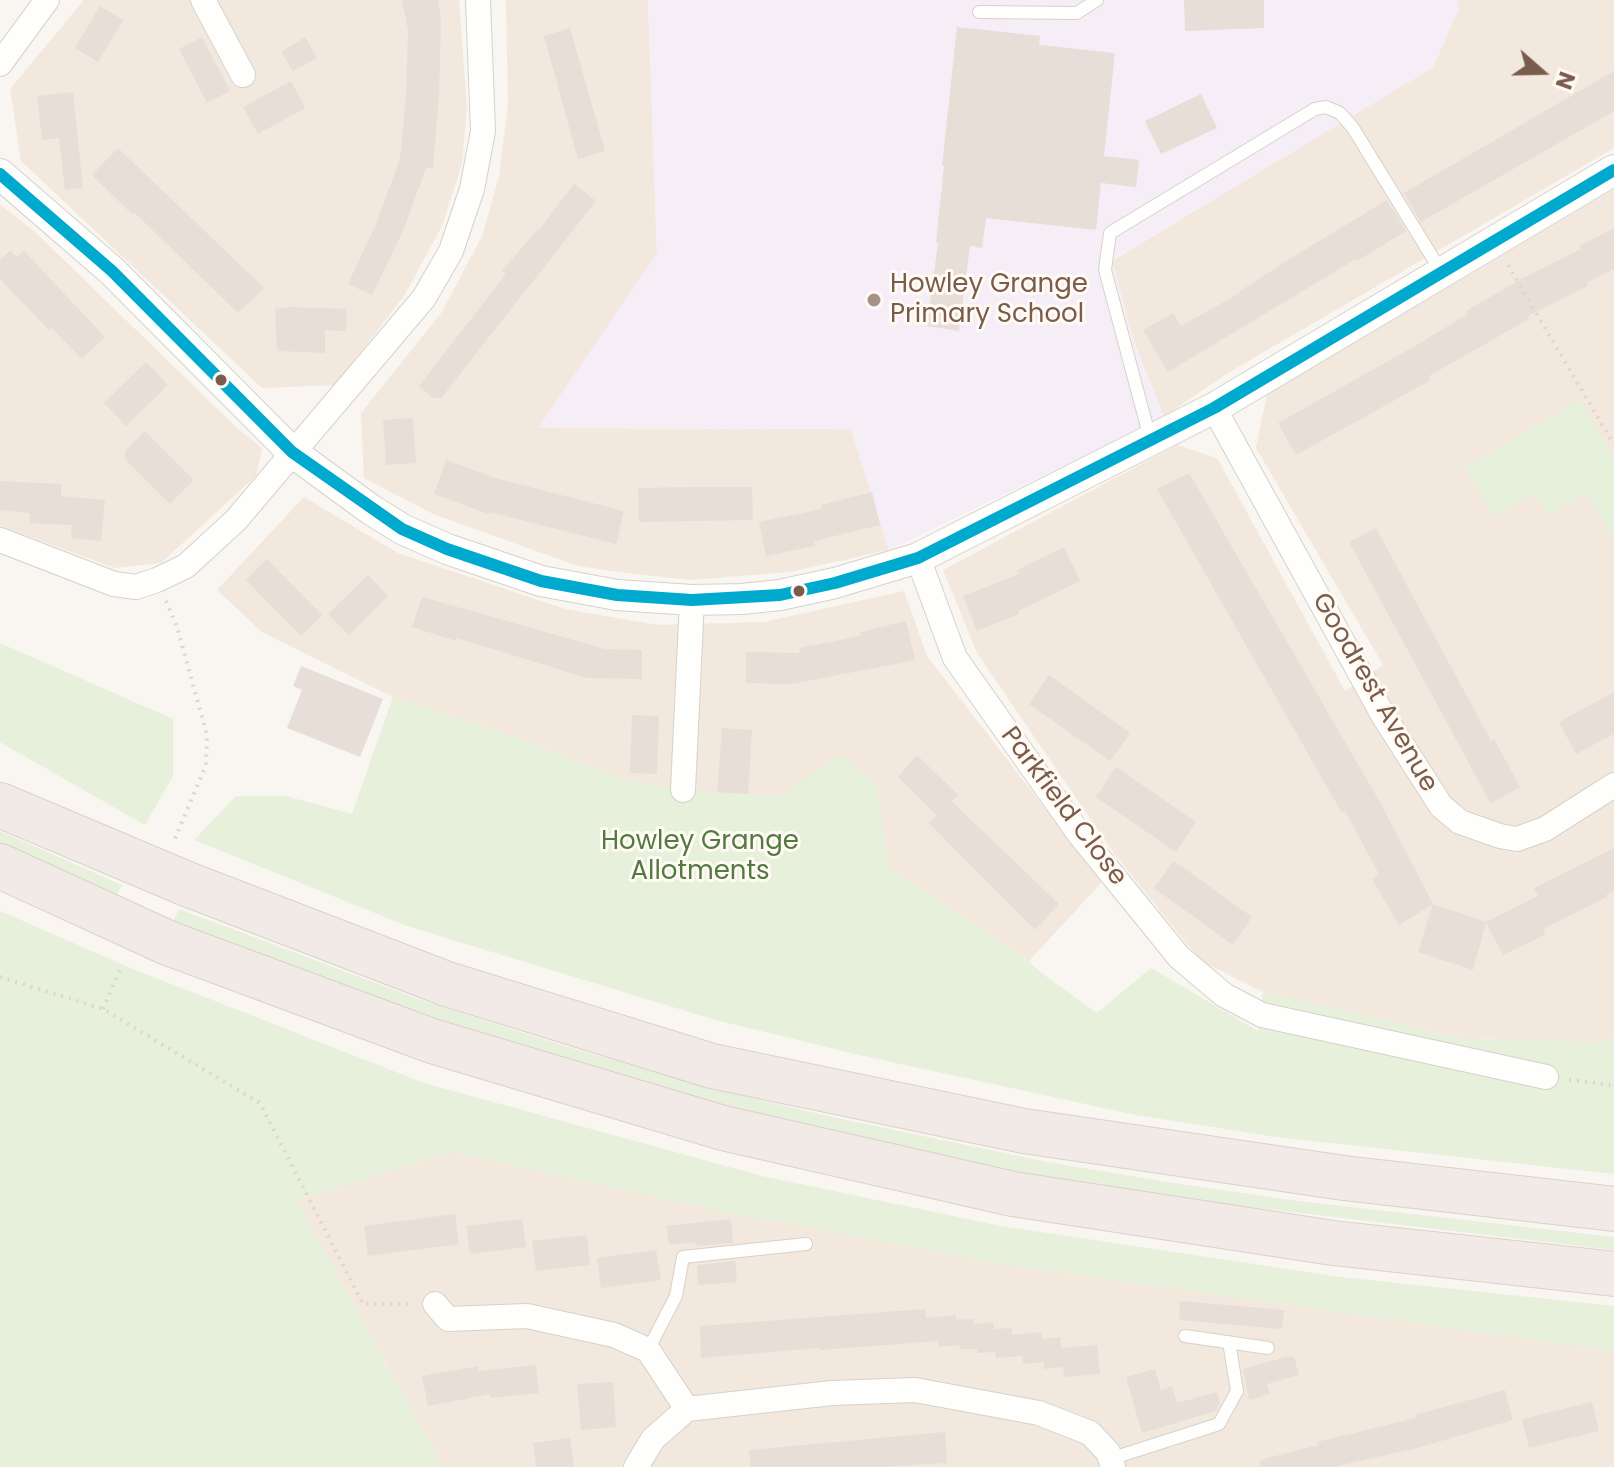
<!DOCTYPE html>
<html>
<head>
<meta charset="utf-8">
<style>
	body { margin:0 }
	#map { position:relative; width:1614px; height:1467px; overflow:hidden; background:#f9f5f0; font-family:Poppins,sans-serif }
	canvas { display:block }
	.north { position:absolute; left:1502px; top:32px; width:80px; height:80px; -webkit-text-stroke:6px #fffaf3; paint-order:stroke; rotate:110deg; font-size:22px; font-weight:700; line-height:32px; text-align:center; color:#7a5c4d }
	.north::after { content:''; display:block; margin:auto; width:28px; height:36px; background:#7a5c4d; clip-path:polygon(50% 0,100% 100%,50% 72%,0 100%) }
</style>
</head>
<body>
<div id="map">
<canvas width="1614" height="1467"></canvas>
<div class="north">N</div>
</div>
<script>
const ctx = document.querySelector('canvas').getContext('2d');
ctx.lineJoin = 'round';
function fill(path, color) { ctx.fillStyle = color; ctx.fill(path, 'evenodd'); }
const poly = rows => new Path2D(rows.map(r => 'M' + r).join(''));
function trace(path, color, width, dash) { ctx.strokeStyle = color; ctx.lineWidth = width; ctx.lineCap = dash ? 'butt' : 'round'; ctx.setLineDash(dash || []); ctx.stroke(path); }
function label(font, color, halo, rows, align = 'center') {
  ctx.font = font + ' Poppins,sans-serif'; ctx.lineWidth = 6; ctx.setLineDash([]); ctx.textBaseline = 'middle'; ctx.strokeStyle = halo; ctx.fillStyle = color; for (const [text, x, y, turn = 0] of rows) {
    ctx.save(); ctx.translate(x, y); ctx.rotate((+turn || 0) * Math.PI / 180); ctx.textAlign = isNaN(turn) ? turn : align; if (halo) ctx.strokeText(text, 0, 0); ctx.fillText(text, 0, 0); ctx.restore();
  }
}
fill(poly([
	[84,0,459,0,467,108,462,164,442,226,404,296,335,385,262,388,21,161,10,89],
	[506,0,648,0,657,253,539,428,851,429,889,550,789,572,691,580,618,572,578,566,433,514,364,478,361,413,442,312,482,236,499,177,508,104],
	[1457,0,1614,0,1614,148,1226,374,1164,417,1133,339,1112,261,1433,67,1459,8],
	[1614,189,1614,1037,1603,1042,1466,1039,1263,992,1201,961,1115,855,977,653,943,570,1177,445,1217,458,1345,691,1383,665,1256,448,1267,394],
	[0,204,35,232,235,426,262,448,256,476,161,563,115,568,0,526],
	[304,497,398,553,565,609,657,625,764,622,904,591,927,656,1102,882,1029,961,782,797,683,790,629,781,495,730,393,697,262,632,217,590],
	[452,1152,739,1215,1021,1267,1614,1351,1614,1467,440,1467,437,1456,296,1200]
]), '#f2e8de');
fill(poly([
	[648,0,1457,0,1459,8,1433,67,1112,260,1133,339,1164,417,889,550,851,429,538,428,657,253]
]), '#f6eef6');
fill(poly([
	[1580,400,1614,458,1614,539,1587,493,1548,515,1534,493,1494,517,1465,467],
	[0,643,173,719,173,776,145,825,0,742],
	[393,697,495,730,629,781,683,790,782,796,840,754,876,784,889,868,1029,961,1040,972,1097,1013,1151,968,1258,1031,1263,992,1466,1039,1603,1042,1614,1037,1614,1174,1276,1137,1136,1115,864,1056,712,1019,407,926,194,840,236,796,286,796,352,814],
	[0,831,122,885,115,899,0,846],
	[179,909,418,999,561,1045,715,1089,832,1117,1047,1162,1160,1181,1298,1201,1614,1237,1614,1250,1190,1200,1041,1176,904,1149,733,1108,417,1014,173,922],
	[0,911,133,969,424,1083,762,1176,1001,1226,1341,1277,1614,1306,1614,1351,1021,1267,733,1214,452,1152,296,1200,437,1456,440,1467,0,1467]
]), '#e7f0db');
fill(poly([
	[402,0,438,0,441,19,439,97,433,168,426,168,403,231,372,295,348,284,376,224,400,159,406,96,408,30],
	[1184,0,1264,0,1264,28,1185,31],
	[100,6,123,20,98,62,75,48],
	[957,27,1040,36,1039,45,1115,53,1104,156,1139,160,1136,187,1101,183,1096,230,986,218,982,248,970,246,959,331,927,326,938,243,936,243,944,166,942,166],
	[570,28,605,151,578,159,544,36],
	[202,37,230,91,207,103,179,49],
	[305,37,317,58,293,71,281,52],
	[1614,71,1614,111,1421,222,1404,193],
	[291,81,305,108,258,134,243,107],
	[73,92,83,188,65,190,59,138,42,140,37,96],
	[1201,94,1217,128,1161,154,1145,121],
	[118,148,264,288,238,313,134,212,132,214,92,175],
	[574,184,596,201,441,398,433,398,419,386,506,274,502,271,538,229,539,230],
	[1387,200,1406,231,1357,261,1356,259,1168,372,1143,330,1173,313,1181,326,1240,293,1239,292,1288,260],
	[1614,228,1614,269,1586,283,1588,286,1528,316,1529,319,1429,376,1431,380,1296,455,1278,423,1417,345,1468,314,1466,311,1523,278,1581,249,1580,246],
	[10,251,17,257,24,251,105,337,82,359,52,328,49,330,0,279,0,260],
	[290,307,347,309,346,331,325,330,325,353,277,351,275,309],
	[146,362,168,385,126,426,104,403],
	[413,418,416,463,386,465,383,420],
	[145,431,194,480,170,504,125,459,125,451],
	[446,460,498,479,624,511,616,544,489,512,489,514,434,494],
	[1189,473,1381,804,1433,904,1399,925,1372,879,1379,874,1345,811,1342,813,1157,489],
	[0,481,61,484,61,496,105,500,101,541,71,538,72,525,29,523,30,513,0,510],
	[690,487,752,487,753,520,639,522,638,488],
	[872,492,880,525,814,541,815,546,766,556,759,522,822,509,821,505],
	[1376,528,1491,741,1494,739,1520,787,1491,804,1349,542],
	[1064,547,1080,581,1018,611,1019,614,977,631,963,596,1019,574,1017,570],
	[267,559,322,615,301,636,246,580],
	[368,575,388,596,349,635,328,614],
	[422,597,605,649,642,650,642,679,587,678,457,638,456,641,412,627],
	[906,621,915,660,792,684,746,683,746,652,800,653,799,648,861,636,860,632],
	[301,666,383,699,360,757,287,728,302,690,293,686],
	[1049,675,1130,733,1110,761,1029,704],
	[1614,692,1614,734,1576,754,1559,722],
	[632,715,659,716,657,774,630,773],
	[722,728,752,730,748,794,717,792],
	[917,755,958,795,951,801,1059,904,1035,930,929,823,937,816,898,777],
	[1116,767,1196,822,1176,852,1096,797],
	[1614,848,1614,891,1606,895,1607,897,1543,929,1546,934,1503,955,1486,922,1538,896,1534,888],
	[1174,861,1252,917,1233,945,1154,888],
	[1433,904,1486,922,1473,970,1418,952],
	[455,1214,459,1244,368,1256,364,1226],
	[522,1219,526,1247,470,1254,466,1226],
	[731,1219,733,1243,697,1246,696,1242,669,1245,666,1226],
	[587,1235,590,1265,536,1271,532,1241],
	[656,1250,661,1280,601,1288,597,1258],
	[735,1261,737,1282,698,1285,697,1265],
	[1180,1301,1284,1310,1282,1329,1179,1320],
	[925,1309,926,1318,956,1315,956,1320,974,1319,973,1324,993,1322,994,1329,1012,1328,1012,1335,1041,1332,1042,1339,1060,1337,1061,1348,1097,1345,1100,1374,1064,1377,1063,1367,1044,1369,1044,1362,1023,1364,1023,1356,996,1358,995,1352,977,1353,977,1349,960,1349,959,1345,939,1347,938,1341,819,1350,819,1348,701,1358,700,1326],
	[1286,1357,1294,1357,1299,1375,1267,1384,1270,1394,1249,1400,1243,1369],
	[536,1365,539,1393,491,1398,490,1394,428,1406,422,1376,478,1366,478,1371],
	[1155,1369,1161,1390,1172,1386,1177,1403,1217,1392,1220,1404,1216,1411,1142,1433,1126,1377],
	[613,1382,616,1427,581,1430,577,1384],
	[1505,1390,1513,1420,1417,1448,1333,1467,1261,1467,1260,1460,1318,1445,1317,1442,1416,1418,1415,1415],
	[1592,1402,1599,1431,1529,1448,1522,1419],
	[945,1432,947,1463,877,1467,751,1467,749,1450],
	[570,1438,574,1467,536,1467,533,1443]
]), '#e6ded7');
const service = poly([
	[979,12,1077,13,1097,0],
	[1150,438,1105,270,1110,233,1315,109,1326,107,1340,113,1353,128,1442,273],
	[1185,1336,1268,1348],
	[648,1350,676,1296,683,1257,806,1244],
	[1110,1459,1219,1424,1237,1391,1229,1342]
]);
const minor = poly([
	[203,0,243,75],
	[0,64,47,0],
	[1214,408,1383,715,1441,806,1460,822,1500,836,1517,839,1545,829,1614,785],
	[0,540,114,584,136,587,157,580,186,566,236,520,424,298,451,251,472,189,483,131,478,0],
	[918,558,955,658,1080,835,1179,957,1224,995,1262,1015,1546,1077],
	[683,790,692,600],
	[435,1304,448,1319,527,1316,614,1335,648,1350,687,1409],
	[636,1467,653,1439,687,1409,832,1393,915,1390,1039,1413,1090,1433,1108,1452,1113,1467]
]);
const tertiary = poly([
	[0,174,112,271,292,452,370,509,402,529,447,549,541,581,617,595,692,600,742,599,780,595,835,583,918,558,1214,408,1614,170]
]);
const motorway = poly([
	[0,805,187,884,447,984,712,1066,1024,1131,1344,1178,1614,1209],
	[0,866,168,943,432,1041,723,1128,1013,1194,1333,1243,1614,1274]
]);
trace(service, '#d7d1cb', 14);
trace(minor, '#d7d1cb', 26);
trace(tertiary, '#d7d1cb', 32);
trace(motorway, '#dad1cc', 46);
trace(poly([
	[1508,265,1614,445],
	[166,601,177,627,207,735,206,765,173,843],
	[0,977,103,1009,260,1103,363,1304,412,1304],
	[103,1009,122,965],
	[1569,1080,1614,1085]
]), '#dcd5d0', 4, [2, 6]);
trace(service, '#fefefd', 12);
trace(minor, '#fefefd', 24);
trace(tertiary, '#fefefd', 30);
trace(motorway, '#f2eae7', 44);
trace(poly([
	[0,174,112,271,292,452,402,529,447,549,541,581,617,595,692,600,780,595,835,583,918,558,1214,408,1614,170]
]), '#00a9ce', 12);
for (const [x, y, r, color] of [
	[874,300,8,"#a69286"],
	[221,380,7,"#7a5c4d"],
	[799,591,7,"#7a5c4d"]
]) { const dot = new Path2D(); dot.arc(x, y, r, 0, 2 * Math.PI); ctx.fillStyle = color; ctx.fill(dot); trace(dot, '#fffaf3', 3); }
label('26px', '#7a5c4d', '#fffaf3', [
	["Howley Grange",890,285],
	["Primary School",890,315]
], 'left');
label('26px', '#7a5c4d', '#fffaf3', [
	["Goodrest Avenue",1374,693,60],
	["Parkfield Close",1063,807,53]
]);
label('26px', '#537a41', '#fffaf3', [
	["Howley Grange",700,842],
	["Allotments",700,872]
]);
</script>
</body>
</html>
